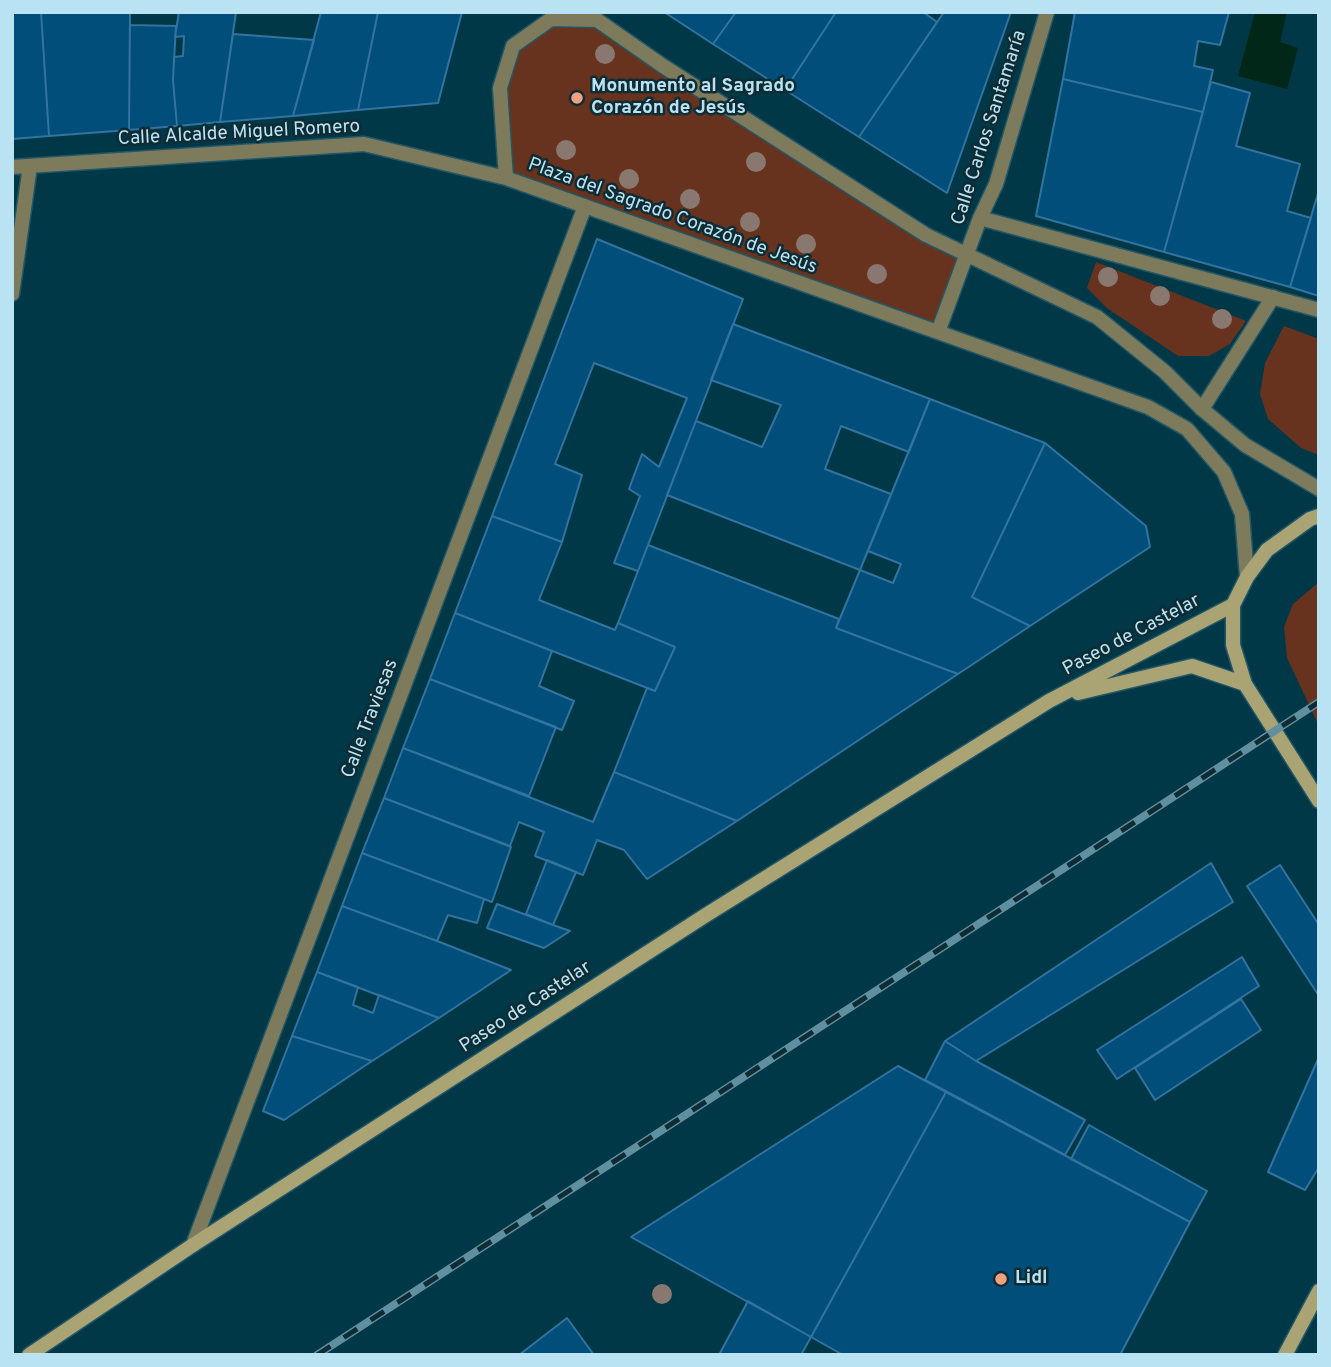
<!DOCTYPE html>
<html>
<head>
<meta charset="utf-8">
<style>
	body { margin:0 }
	#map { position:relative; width:1331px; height:1367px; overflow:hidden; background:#013847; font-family:Overpass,sans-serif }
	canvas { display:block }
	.frame { position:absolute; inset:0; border:14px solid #b9e3f2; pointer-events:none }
</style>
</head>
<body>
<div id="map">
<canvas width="1331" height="1367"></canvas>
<div class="frame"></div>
</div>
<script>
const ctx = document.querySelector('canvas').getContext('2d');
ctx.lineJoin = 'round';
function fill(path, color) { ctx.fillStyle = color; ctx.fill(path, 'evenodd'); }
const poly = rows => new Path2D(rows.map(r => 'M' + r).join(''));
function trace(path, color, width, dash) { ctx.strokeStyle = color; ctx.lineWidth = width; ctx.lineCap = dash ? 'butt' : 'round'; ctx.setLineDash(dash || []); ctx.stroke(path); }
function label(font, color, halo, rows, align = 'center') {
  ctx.font = font + ' Overpass,sans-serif'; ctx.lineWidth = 5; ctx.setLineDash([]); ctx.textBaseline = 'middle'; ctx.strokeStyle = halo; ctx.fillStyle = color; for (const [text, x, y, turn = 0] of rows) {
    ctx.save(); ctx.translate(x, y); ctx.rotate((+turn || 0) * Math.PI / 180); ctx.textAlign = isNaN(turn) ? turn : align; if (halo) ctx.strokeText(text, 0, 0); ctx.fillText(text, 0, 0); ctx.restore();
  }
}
fill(poly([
	[551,19,597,20,968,255,938,332,506,178,500,88,513,46],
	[1096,262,1246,321,1230,344,1209,356,1178,356,1107,308,1087,288],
	[1284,326,1319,339,1319,455,1301,448,1268,419,1260,394,1265,363],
	[1319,582,1319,726,1287,658,1284,627,1293,604]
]), '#67331e');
fill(poly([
	[1255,12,1287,12,1280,42,1298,48,1287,89,1238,76]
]), '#002717');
const building = poly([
	[12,12,41,12,49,136,12,139,12,12],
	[41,12,130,12,129,130,49,136,41,12],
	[179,12,236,12,220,122,177,126,173,80,174,57,183,56,184,36,175,37,179,12],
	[321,12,378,12,358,110,293,116,321,12],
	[378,12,462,12,438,103,358,110,378,12],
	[664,12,736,12,713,44,664,12],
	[736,12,836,12,785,90,713,44,736,12],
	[836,12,923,12,937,22,859,137,785,90,836,12],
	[944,12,1011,12,947,193,859,137,944,12],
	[1075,12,1229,12,1220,45,1198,41,1194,66,1213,70,1203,112,1063,79,1075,12],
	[130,25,176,26,173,80,177,126,129,130,130,25],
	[233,34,314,40,293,116,220,122,233,34],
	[1063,79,1203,112,1164,252,1036,216,1063,79],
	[1211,82,1250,93,1236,146,1300,164,1287,211,1311,218,1290,287,1164,252,1211,82],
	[1319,190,1319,296,1290,287,1319,190],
	[597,239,743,299,638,571,614,563,640,496,629,489,642,454,659,467,687,398,594,363,555,464,582,475,562,542,492,516,597,239],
	[733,324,930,399,909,452,841,426,825,469,891,494,860,570,667,495,696,421,762,447,781,405,711,380,733,324],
	[930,399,1045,443,972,597,1030,626,958,674,836,628,860,570,893,583,901,564,868,551,930,399],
	[1045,443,1146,526,1150,547,1030,626,972,597,1045,443],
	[492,516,562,542,539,600,615,630,618,623,675,647,655,691,455,613,492,516],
	[648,545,839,619,836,628,958,674,737,821,614,772,647,688,655,691,675,647,618,623,648,545],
	[455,613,552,651,539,686,574,701,562,730,430,679,455,613],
	[430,679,556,727,529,796,403,748,430,679],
	[403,748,593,822,614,772,737,821,647,879,624,850,597,840,583,875,535,856,544,832,519,822,510,846,384,798,403,748],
	[384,798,511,847,492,902,362,853,384,798],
	[362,853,484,899,477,923,448,915,437,941,342,906,362,853],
	[547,860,576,872,553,925,526,914,547,860],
	[1211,863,1233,902,976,1061,945,1041,1211,863],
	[1280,865,1319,925,1319,996,1247,886,1280,865],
	[497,904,553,925,570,931,544,948,487,928,497,904],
	[342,906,437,941,511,970,439,1018,317,972,342,906],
	[1242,957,1259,986,1117,1079,1097,1050,1242,957],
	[317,972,358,987,353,1005,373,1013,379,995,439,1018,372,1061,292,1036,317,972],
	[1241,999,1261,1030,1155,1100,1135,1068,1241,999],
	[292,1036,372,1061,284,1120,263,1111,292,1036],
	[945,1041,976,1061,1085,1120,1065,1155,925,1080,945,1041],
	[1319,1057,1319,1167,1305,1190,1268,1172,1319,1057],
	[898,1066,946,1092,811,1337,631,1237,898,1066],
	[946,1092,1190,1222,1120,1355,843,1355,811,1337,946,1092],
	[1089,1125,1207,1191,1190,1222,1071,1159,1089,1125],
	[748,1301,811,1337,801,1355,719,1355,748,1301],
	[567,1318,594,1355,519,1355,567,1318]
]);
fill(building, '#004e79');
trace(building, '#32739f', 2);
const lane = poly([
	[1202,409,1273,297]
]);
const street = poly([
	[12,167,364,144,506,178],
	[980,218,1319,310],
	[12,294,30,166],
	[938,332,980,218,996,184,1047,12],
	[1247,577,1242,514,1224,472,1187,429,1148,407,506,178,500,88,513,46,551,19,597,20,663,66,926,235,1097,317,1165,372,1202,409,1245,445,1319,489],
	[193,1245,585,206]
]);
const secondary = poly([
	[1319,516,1310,519,1267,550,1247,577,1233,605,1233,645,1245,684,1319,801],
	[1078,693,1192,666,1245,684],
	[29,1355,193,1245,706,915,1049,701,1233,605],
	[1285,1355,1319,1291]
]);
trace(lane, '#225766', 17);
trace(street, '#225766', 17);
trace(secondary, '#225766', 17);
trace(lane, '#7e7b5d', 14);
trace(street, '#7e7b5d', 14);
trace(secondary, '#aaa474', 14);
const rail = poly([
	[317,1355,1319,702]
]);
trace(rail, '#60909f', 8);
trace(rail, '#0f2c35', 5, [16]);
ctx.fillStyle = '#88786f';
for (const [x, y] of [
	[605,54],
	[566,150],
	[756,162],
	[629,179],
	[690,199],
	[750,222],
	[806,244],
	[877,274],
	[1108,277],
	[1160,296],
	[1222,319],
	[662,1294]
]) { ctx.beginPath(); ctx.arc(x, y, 10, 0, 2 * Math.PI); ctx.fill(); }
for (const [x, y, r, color] of [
	[577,98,7,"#f2a080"],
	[1001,1279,7,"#f2a080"]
]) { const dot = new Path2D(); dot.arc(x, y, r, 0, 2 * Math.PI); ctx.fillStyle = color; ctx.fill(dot); trace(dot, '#0f2c35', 2.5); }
label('bold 19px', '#b9e3f2', '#0f2c35', [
	["Monumento al Sagrado",591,87],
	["Corazón de Jesús",591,109],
	["Lidl",1015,1279]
], 'left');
label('19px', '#b9e3f2', '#0f2c35', [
	["Calle Carlos Santamaría",990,128,-72],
	["Calle Alcalde Miguel Romero",239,134,-3],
	["Plaza del Sagrado Corazón de Jesús",672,217,20],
	["Paseo de Castelar",1132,636,-28],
	["Calle Traviesas",371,719,-69],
	["Paseo de Castelar",526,1008,-33]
]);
</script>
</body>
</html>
